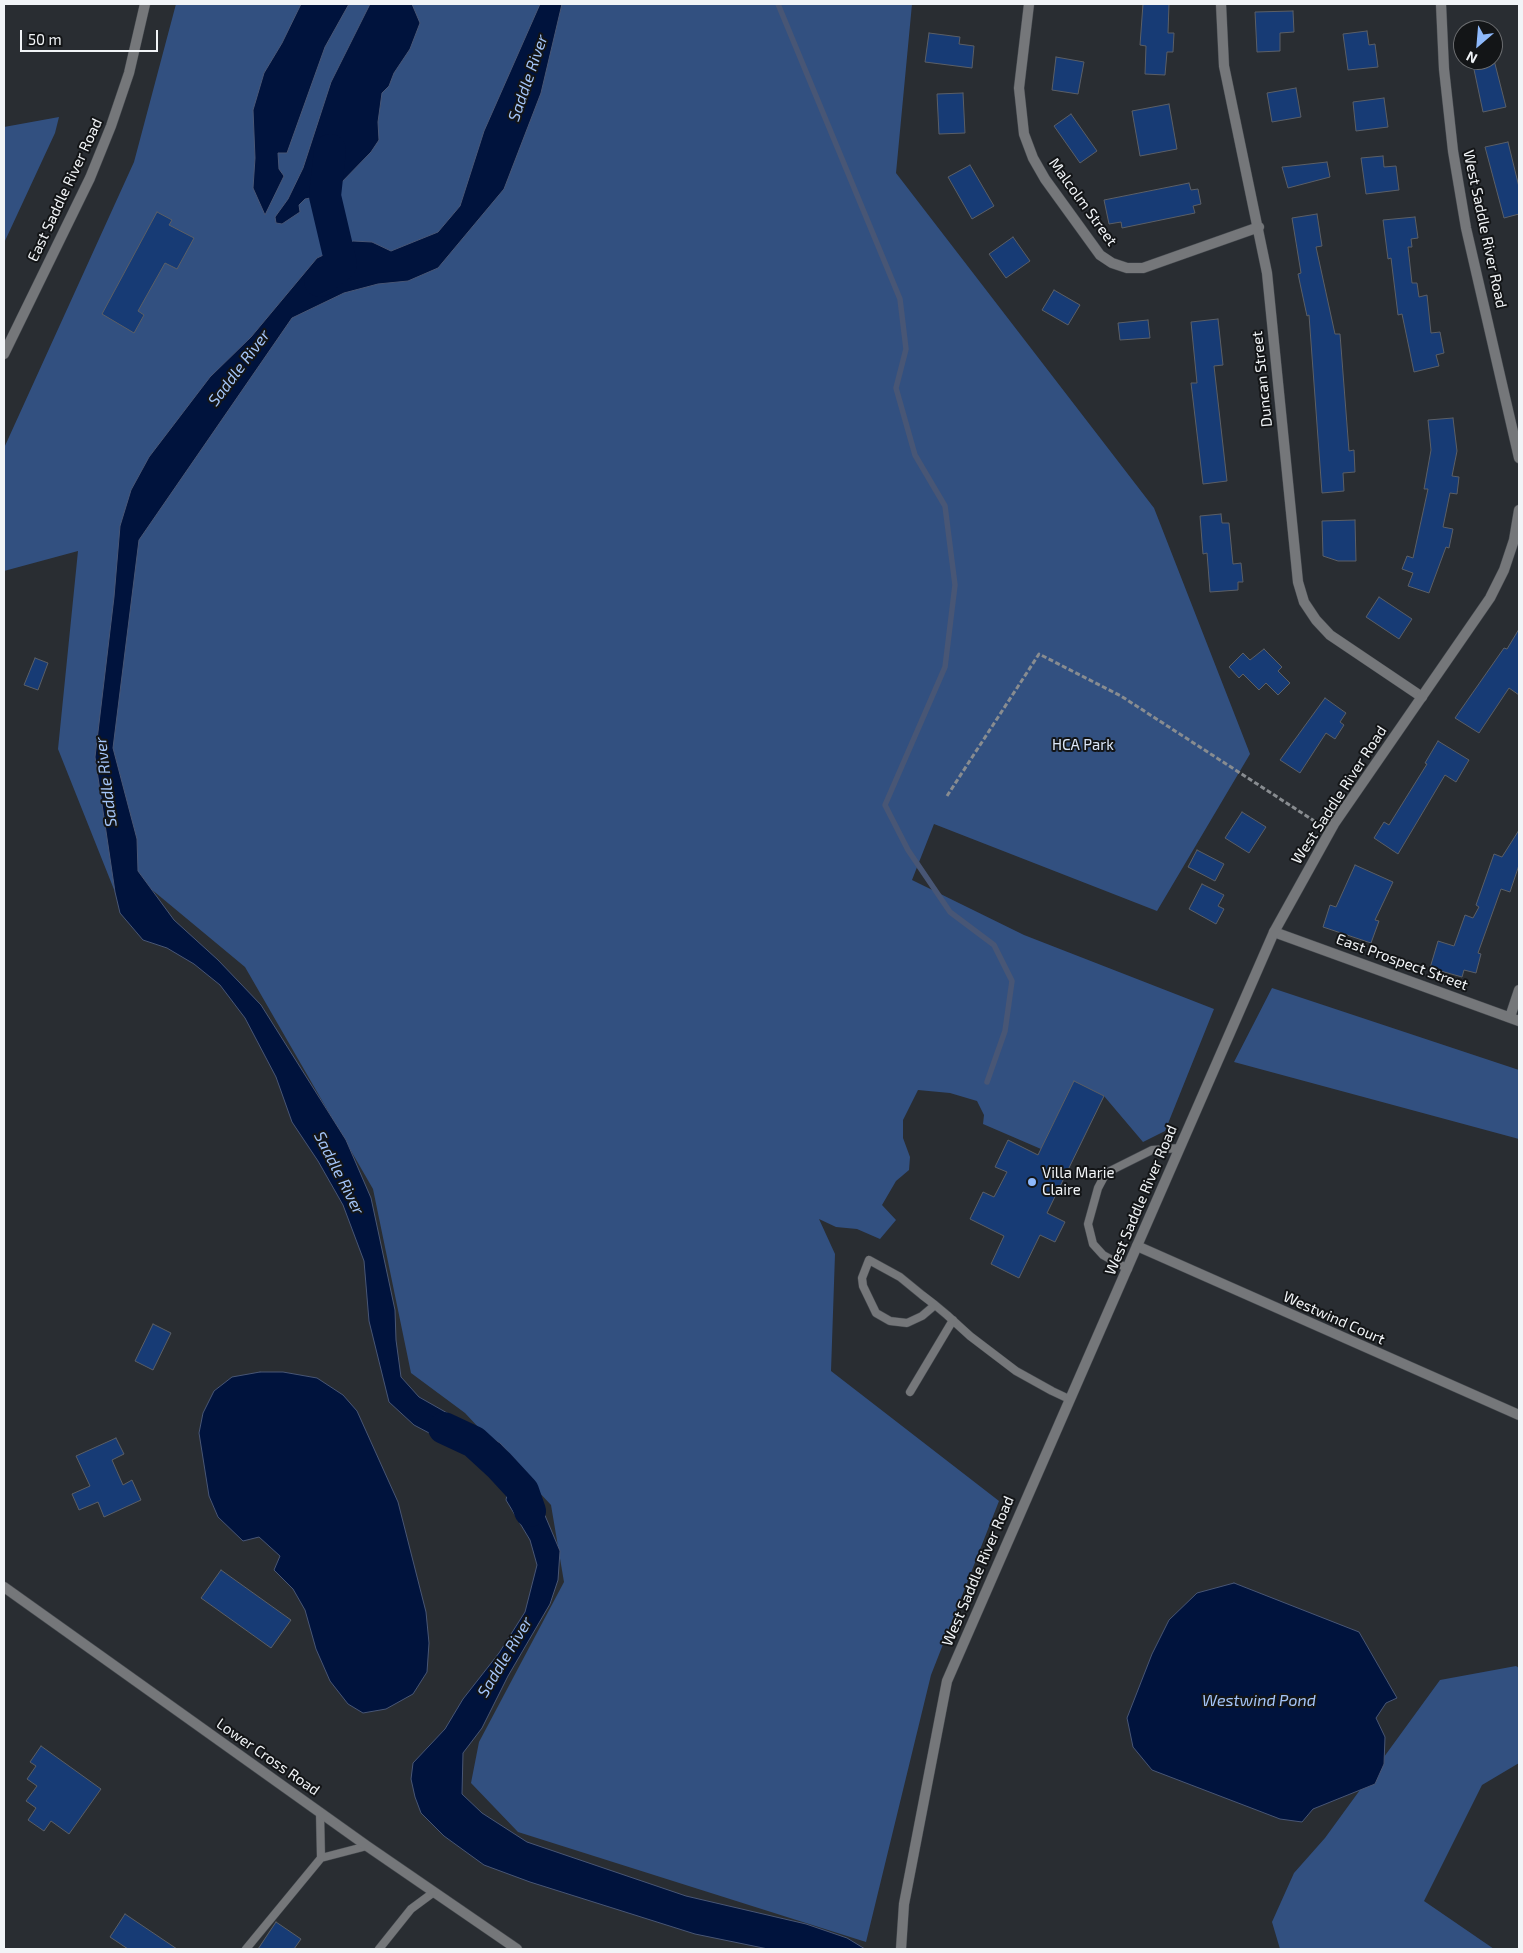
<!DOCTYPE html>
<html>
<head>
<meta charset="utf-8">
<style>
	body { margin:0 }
	#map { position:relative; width:1523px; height:1953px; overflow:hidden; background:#292d32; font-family:"Exo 2",sans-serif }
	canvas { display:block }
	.frame { position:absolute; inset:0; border:5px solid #f1f4f7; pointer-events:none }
	.north { position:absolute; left:1453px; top:20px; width:50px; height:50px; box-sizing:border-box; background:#131517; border:1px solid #6c6e71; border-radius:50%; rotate:207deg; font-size:14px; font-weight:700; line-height:20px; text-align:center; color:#f1f4f7 }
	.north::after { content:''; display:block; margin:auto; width:18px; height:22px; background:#8eb9fc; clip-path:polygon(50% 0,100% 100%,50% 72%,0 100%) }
	.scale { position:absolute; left:20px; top:30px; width:138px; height:22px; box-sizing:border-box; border:2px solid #f1f4f7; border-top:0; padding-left:6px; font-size:15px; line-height:18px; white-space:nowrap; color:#f1f4f7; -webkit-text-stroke:4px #131517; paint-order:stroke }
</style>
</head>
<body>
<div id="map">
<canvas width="1523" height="1953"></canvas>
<div class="frame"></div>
<div class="north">N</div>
<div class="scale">50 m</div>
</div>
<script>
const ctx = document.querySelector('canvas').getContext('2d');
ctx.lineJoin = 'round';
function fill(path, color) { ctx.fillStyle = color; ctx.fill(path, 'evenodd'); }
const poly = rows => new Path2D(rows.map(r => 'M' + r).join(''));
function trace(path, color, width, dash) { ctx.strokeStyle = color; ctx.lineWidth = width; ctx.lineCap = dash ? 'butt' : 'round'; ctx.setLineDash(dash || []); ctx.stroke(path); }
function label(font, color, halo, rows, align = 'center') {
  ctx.font = font + ' "Exo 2",sans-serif'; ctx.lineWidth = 4; ctx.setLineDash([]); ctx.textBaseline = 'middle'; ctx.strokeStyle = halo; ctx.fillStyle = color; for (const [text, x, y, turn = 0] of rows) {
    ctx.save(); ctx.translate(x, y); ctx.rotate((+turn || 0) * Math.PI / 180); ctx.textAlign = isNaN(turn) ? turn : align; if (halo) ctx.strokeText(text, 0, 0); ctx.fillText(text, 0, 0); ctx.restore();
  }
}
fill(poly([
	[176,4,912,4,896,173,1154,508,1250,754,1157,911,934,824,912,880,1024,935,1214,1009,1165,1131,1143,1142,1104,1096,1074,1082,1041,1149,983,1124,984,1115,977,1101,950,1093,918,1090,903,1120,903,1138,910,1157,909,1170,896,1181,882,1205,896,1220,880,1239,857,1229,836,1227,819,1219,835,1254,831,1371,999,1501,931,1675,866,1942,518,1832,471,1783,479,1742,564,1582,551,1505,465,1413,411,1373,373,1189,245,967,133,874,115,892,58,749,78,551,4,571,4,448,134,162],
	[59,117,55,133,4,243,4,127],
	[1272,988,1519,1070,1519,1139,1234,1062],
	[1516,1666,1519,1668,1519,1763,1482,1785,1424,1901,1494,1949,1280,1949,1272,1922,1294,1873,1325,1838,1440,1680]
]), '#325080');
const water = poly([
	[301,4,349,4,325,47,287,153,278,153,279,169,284,176,265,215,253,188,255,158,253,110,264,73,282,43,301,4],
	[370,4,412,4,420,23,410,49,394,73,389,86,382,93,378,122,379,140,371,152,339,185,321,196,305,199,299,205,300,212,282,224,276,223,275,217,288,199,303,168,331,82,370,4],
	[540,4,562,4,541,93,504,189,438,268,408,281,378,284,344,293,292,318,139,540,113,748,137,839,138,871,174,920,218,960,261,1005,346,1140,371,1198,395,1310,396,1340,401,1377,419,1397,500,1443,527,1473,560,1551,558,1580,550,1604,508,1676,482,1728,463,1753,462,1794,482,1813,527,1842,686,1896,806,1924,847,1938,865,1949,768,1949,695,1934,530,1882,484,1865,444,1836,421,1813,415,1797,411,1779,413,1763,445,1729,463,1699,499,1653,525,1612,537,1565,530,1540,506,1500,509,1485,505,1468,493,1455,478,1447,460,1447,431,1434,414,1425,389,1402,369,1321,364,1261,343,1205,318,1161,292,1122,276,1077,245,1018,220,985,194,964,167,948,143,940,120,913,115,892,95,757,114,597,120,526,131,490,149,457,210,377,251,337,317,258,353,241,372,242,391,251,438,232,460,206,484,131,540,4],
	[260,1372,283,1372,317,1378,343,1395,357,1411,398,1502,426,1612,429,1643,427,1672,413,1694,386,1709,363,1713,348,1704,330,1681,316,1649,305,1610,293,1589,274,1570,280,1556,259,1537,243,1541,218,1517,209,1496,199,1433,203,1413,214,1391,232,1377,260,1372],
	[1234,1583,1359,1632,1397,1698,1386,1703,1376,1718,1385,1737,1384,1764,1375,1784,1313,1809,1302,1822,1280,1819,1152,1770,1133,1747,1127,1718,1152,1654,1169,1620,1197,1593,1234,1583]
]);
fill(water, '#00133d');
trace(water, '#485675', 1);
trace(poly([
	[778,4,900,299,906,349,896,388,915,455,945,506,955,585,945,667,885,805,908,850,950,912,994,945,1012,981,1005,1031,987,1082]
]), '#485675', 5.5);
trace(poly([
	[320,281,341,264,325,196,330,150],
	[444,1428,474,1442,499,1465,523,1491,530,1511]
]), '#00133d', 32);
const building = poly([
	[1143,4,1169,4,1168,33,1174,33,1173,52,1167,52,1165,75,1145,74,1146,46,1140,45,1143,4],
	[1293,11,1294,32,1280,33,1280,51,1257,52,1255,12,1293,11],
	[1367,31,1369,45,1375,44,1378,67,1348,70,1343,34,1367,31],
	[929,33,960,37,959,44,974,46,972,68,925,62,929,33],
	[1056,57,1084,62,1078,94,1052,90,1056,57],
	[1472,60,1494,60,1506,107,1483,112,1472,60],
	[1296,88,1301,117,1272,122,1267,93,1296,88],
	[963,93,965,133,939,134,937,94,963,93],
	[1384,98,1388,127,1356,131,1353,102,1384,98],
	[1169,104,1177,149,1140,156,1132,111,1169,104],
	[1071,114,1097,151,1080,163,1054,126,1071,114],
	[1508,142,1519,187,1519,214,1504,218,1485,147,1508,142],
	[1383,156,1384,167,1396,166,1399,190,1366,194,1361,158,1383,156],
	[1327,162,1330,177,1288,188,1282,167,1327,162],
	[970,165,994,206,972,219,948,177,970,165],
	[1189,183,1191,190,1198,189,1201,204,1193,206,1195,213,1122,228,1121,222,1109,224,1104,200,1189,183],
	[157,212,172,220,169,225,194,238,177,269,165,263,138,311,144,315,134,333,102,314,157,212],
	[1317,214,1322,246,1316,247,1335,334,1340,334,1349,451,1354,450,1355,472,1343,473,1344,491,1322,493,1309,315,1307,316,1298,274,1301,273,1292,218,1317,214],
	[1415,217,1418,238,1411,239,1412,247,1408,247,1412,283,1417,283,1419,297,1427,295,1431,333,1440,332,1444,353,1436,355,1439,366,1414,372,1402,314,1398,315,1391,258,1388,259,1383,220,1415,217],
	[1013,237,1030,261,1006,278,989,254,1013,237],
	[1054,290,1080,305,1068,325,1042,310,1054,290],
	[1218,319,1223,365,1214,366,1227,481,1203,484,1191,383,1197,383,1191,322,1218,319],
	[1148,320,1150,338,1120,340,1118,323,1148,320],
	[1453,418,1457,451,1452,476,1459,477,1457,494,1450,493,1443,527,1453,529,1449,548,1446,547,1429,593,1408,586,1413,573,1402,569,1407,556,1413,558,1428,489,1424,489,1431,450,1428,420,1453,418],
	[1221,514,1222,523,1229,523,1233,564,1241,563,1243,582,1238,582,1238,590,1210,592,1207,553,1203,554,1200,516,1221,514],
	[1355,520,1356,561,1338,561,1323,556,1322,521,1355,520],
	[1379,597,1412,619,1399,639,1366,617,1379,597],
	[1519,629,1519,695,1509,688,1479,733,1455,718,1504,648,1507,649,1519,629],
	[1264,649,1282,667,1278,671,1290,683,1278,695,1266,683,1259,690,1243,674,1239,678,1229,667,1243,653,1250,660,1264,649],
	[35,658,48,663,38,690,24,685,35,658],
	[1325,698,1346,713,1340,722,1344,725,1335,739,1326,733,1300,773,1280,760,1325,698],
	[1438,741,1469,760,1456,782,1445,775,1398,854,1374,838,1384,822,1389,825,1427,764,1425,763,1438,741],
	[1242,812,1266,827,1249,853,1225,838,1242,812],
	[1519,830,1519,865,1510,892,1501,889,1478,953,1481,954,1476,973,1464,970,1462,977,1430,968,1438,941,1454,946,1465,915,1473,918,1479,907,1476,905,1494,854,1502,857,1519,830],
	[1197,850,1224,864,1215,881,1188,867,1197,850],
	[1355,865,1393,882,1375,920,1379,921,1371,943,1323,927,1330,905,1336,907,1355,865],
	[1202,884,1224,895,1218,906,1224,909,1216,924,1189,909,1202,884],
	[1074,1081,1104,1096,1047,1213,1065,1222,1055,1242,1040,1235,1019,1278,991,1264,1004,1236,970,1219,983,1192,994,1197,1007,1172,995,1167,1008,1140,1038,1155,1074,1081],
	[153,1324,171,1333,153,1370,135,1361,153,1324],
	[116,1438,124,1454,112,1460,123,1485,132,1480,141,1500,104,1517,98,1502,79,1510,72,1494,90,1486,76,1456,116,1438],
	[221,1570,291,1620,271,1648,201,1598,221,1570],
	[41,1746,101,1789,69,1834,51,1821,44,1831,28,1820,36,1808,26,1801,37,1786,27,1779,36,1766,30,1762,41,1746],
	[125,1914,177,1949,128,1949,110,1937,125,1914],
	[276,1922,301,1939,294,1949,258,1949,276,1922]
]);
fill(building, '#173b75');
trace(building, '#5b5f66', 1);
const service = poly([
	[1128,1269,1103,1255,1093,1244,1088,1224,1098,1188,1106,1173,1152,1150,1180,1148],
	[935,1305,922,1316,907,1323,890,1321,876,1313,863,1286,862,1278,869,1260,900,1277,922,1295,935,1305,947,1315,970,1336,1016,1371,1052,1391,1069,1399],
	[910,1392,953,1320],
	[320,1812,321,1858],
	[246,1949,321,1858,367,1846],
	[379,1949,411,1909,434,1892]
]);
const minor = poly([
	[1029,4,1019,88,1024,134,1033,158,1045,179,1100,255,1112,263,1127,268,1143,268,1259,227],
	[1221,4,1224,66,1267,273,1298,582,1304,602,1316,620,1330,635,1422,697],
	[1274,932,1519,1021],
	[1510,1017,1519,990],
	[1137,1246,1519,1415]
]);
const tertiary = poly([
	[1441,4,1444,69,1453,151,1466,228,1519,458],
	[4,354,90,178,111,126,129,73,145,4],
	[4,1587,367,1846,517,1949],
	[901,1949,904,1904,947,1681,1274,932,1334,824,1490,598,1504,570,1514,540,1519,510]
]);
trace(service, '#45494e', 9);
trace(minor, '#45494e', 11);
trace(tertiary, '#45494e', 11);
trace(poly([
	[947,796,1039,654,1121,696,1319,824]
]), '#888c90', 3, [5, 2.5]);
trace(service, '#75777a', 8);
trace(minor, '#75777a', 10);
trace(tertiary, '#75777a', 10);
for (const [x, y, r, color] of [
	[1032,1182,5,"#8eb9fc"]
]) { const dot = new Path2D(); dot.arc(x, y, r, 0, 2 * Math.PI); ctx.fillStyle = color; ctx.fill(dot); trace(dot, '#131517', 2); }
label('15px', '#f1f4f7', '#131517', [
	["East Saddle River Road",65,190,-65],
	["Malcolm Street",1083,202,54],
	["West Saddle River Road",1485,229,78],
	["Duncan Street",1262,379,-96],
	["West Saddle River Road",1339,795,-57],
	["East Prospect Street",1402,962,20],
	["West Saddle River Road",1141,1200,-67],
	["Westwind Court",1334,1318,24],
	["West Saddle River Road",978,1571,-67],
	["Lower Cross Road",268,1757,35]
]);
label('15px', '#dae5f7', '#131517', [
	["HCA Park",1083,745]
]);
label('15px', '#f1f4f7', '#131517', [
	["Villa Marie",1042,1173],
	["Claire",1042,1190]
], 'left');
label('italic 16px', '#a4c5f9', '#131517', [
	["Saddle River",528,78,-71],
	["Saddle River",239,368,-53],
	["Saddle River",106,782,-97],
	["Saddle River",339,1173,63],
	["Saddle River",505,1657,-59],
	["Westwind Pond",1259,1701]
]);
</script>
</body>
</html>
